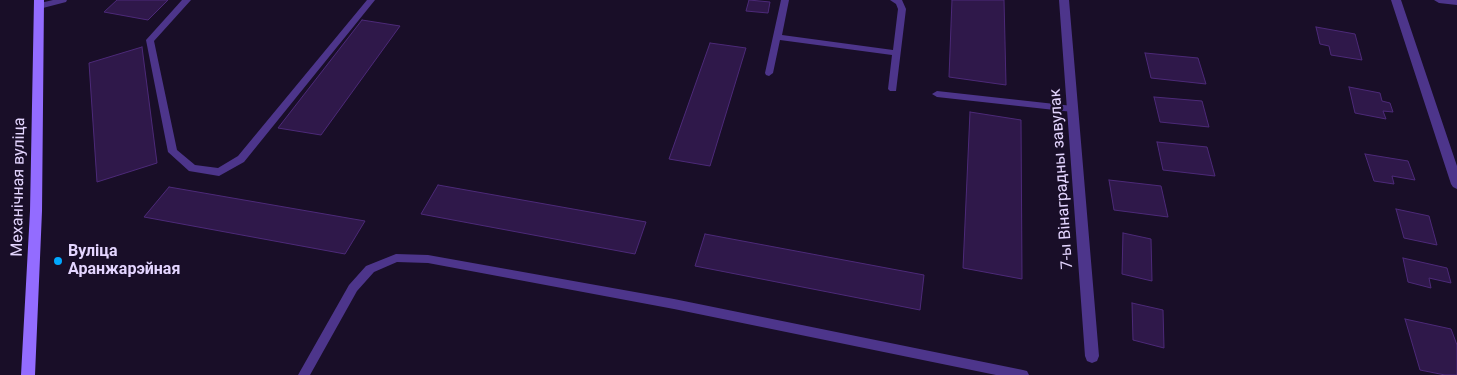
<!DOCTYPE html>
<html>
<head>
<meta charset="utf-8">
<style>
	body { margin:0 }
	canvas { display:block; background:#190e28 }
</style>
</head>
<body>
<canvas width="1457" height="375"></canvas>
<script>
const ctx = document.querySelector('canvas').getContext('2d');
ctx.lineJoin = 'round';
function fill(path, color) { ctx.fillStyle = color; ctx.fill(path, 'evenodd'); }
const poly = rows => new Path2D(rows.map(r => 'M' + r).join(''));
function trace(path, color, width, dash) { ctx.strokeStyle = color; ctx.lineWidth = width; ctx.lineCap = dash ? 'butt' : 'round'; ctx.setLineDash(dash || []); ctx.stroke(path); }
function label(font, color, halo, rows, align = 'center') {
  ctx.font = font + ' Roboto,sans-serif'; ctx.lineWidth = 4.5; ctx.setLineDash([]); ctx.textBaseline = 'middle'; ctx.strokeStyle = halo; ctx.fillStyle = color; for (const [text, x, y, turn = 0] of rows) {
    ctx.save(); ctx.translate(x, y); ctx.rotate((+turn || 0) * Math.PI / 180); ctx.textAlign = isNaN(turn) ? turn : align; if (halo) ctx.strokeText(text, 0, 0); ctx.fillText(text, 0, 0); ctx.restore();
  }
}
const building = poly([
	[117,0,168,0,148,20,104,12,117,0],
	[749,0,770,2,768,13,746,11,749,0],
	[952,0,1004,0,1006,85,949,77,952,0],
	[362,20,400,26,321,135,278,128,362,20],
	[1316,27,1355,34,1362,60,1331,55,1329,46,1320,44,1316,27],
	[710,43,746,48,710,166,669,159,710,43],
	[142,47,157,163,97,182,89,63,142,47],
	[1145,53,1198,58,1206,84,1151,78,1145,53],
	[1349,87,1380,93,1382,101,1390,103,1393,112,1383,111,1386,119,1355,113,1349,87],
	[1154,97,1202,101,1209,127,1160,122,1154,97],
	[970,112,1021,120,1022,279,963,268,970,112],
	[1157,142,1207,147,1215,176,1163,170,1157,142],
	[1365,154,1408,161,1415,180,1392,176,1394,184,1374,181,1365,154],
	[1109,180,1161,186,1168,217,1114,210,1109,180],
	[438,185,646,222,635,254,421,214,438,185],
	[169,187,365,221,345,254,144,217,169,187],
	[1396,209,1429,216,1437,245,1404,238,1396,209],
	[1123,233,1151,239,1152,281,1122,274,1123,233],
	[705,234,924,275,920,310,695,266,705,234],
	[1403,258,1447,268,1451,283,1429,278,1431,288,1408,282,1403,258],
	[1132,303,1163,310,1164,348,1133,340,1132,303],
	[1405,319,1451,329,1457,345,1457,375,1445,375,1420,370,1405,319]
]);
fill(building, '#2f184a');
trace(building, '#4c2978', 1);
fill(poly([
	[53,0,67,0,66,2,39,9,35,6,36,4,53,0],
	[182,0,191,0,154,41,177,150,195,165,218,168,238,156,367,0,375,0,244,162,219,176,189,171,168,152,146,40,182,0],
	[781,0,789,0,782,35,893,50,898,9,896,4,890,0,902,0,906,9,896,91,890,91,888,89,892,55,780,40,773,73,769,76,766,75,765,73,781,0],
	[937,91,1073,106,1078,109,1073,112,937,97,932,94,937,91],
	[396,254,428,255,674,299,1023,370,1027,371,1029,375,996,375,674,309,428,263,397,262,374,272,357,291,310,375,298,375,349,285,366,266,396,254]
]), '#4d358b');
fill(poly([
	[1059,0,1069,0,1099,356,1097,361,1092,363,1087,361,1085,356,1059,0],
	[1391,0,1401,0,1457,166,1457,189,1453,187,1451,184,1391,0],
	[1434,0,1457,0,1457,5,1439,3,1434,0]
]), '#4d358b');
fill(poly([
	[34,0,44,0,42,211,35,375,21,375,30,211,34,0]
]), '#936cff');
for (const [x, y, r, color] of [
	[58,261,5,"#01a8ff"]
]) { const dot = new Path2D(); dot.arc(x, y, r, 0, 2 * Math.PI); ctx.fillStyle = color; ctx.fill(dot); trace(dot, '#190e28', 2); }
label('16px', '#e4d5ff', '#190e28', [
	["7-ы Вінаградны завулак",1062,179,-94],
	["Механічная вуліца",19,187,-89]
]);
label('bold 16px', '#e4d5ff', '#190e28', [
	["Вуліца",68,252],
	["Аранжарэйная",68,270]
], 'left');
</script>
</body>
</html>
